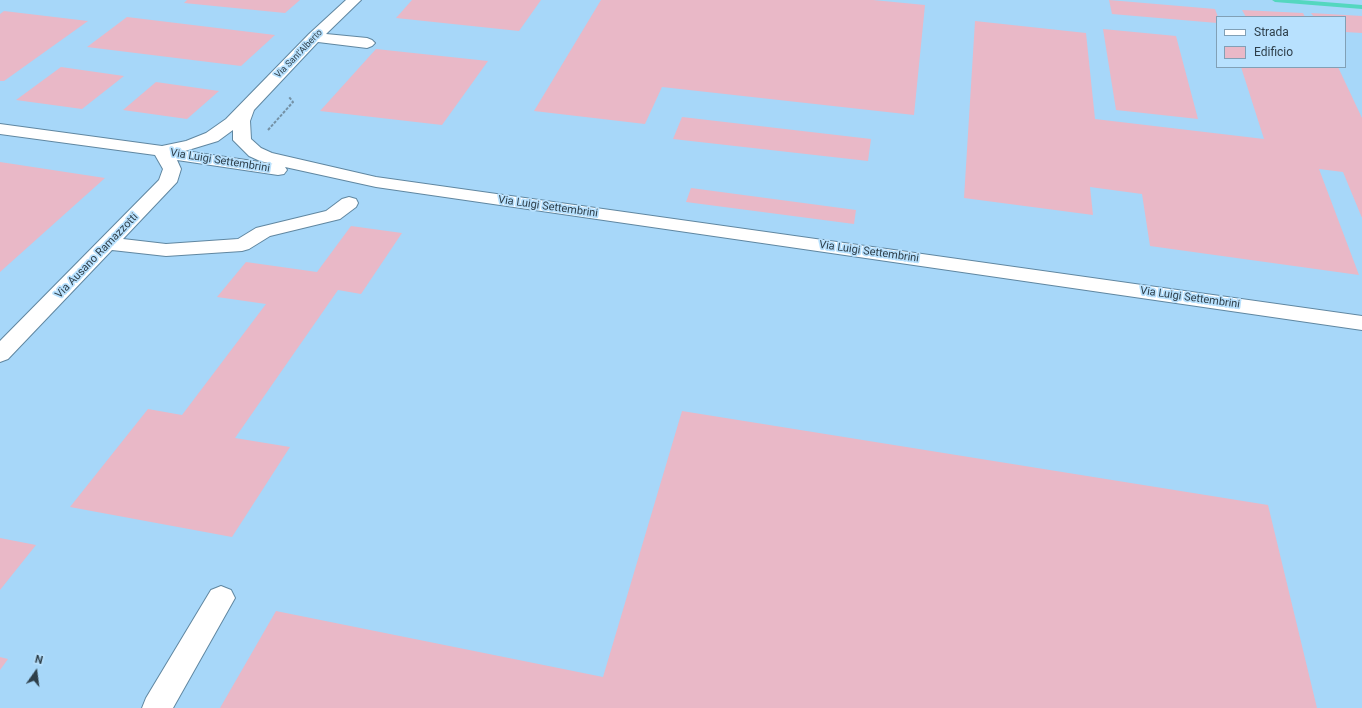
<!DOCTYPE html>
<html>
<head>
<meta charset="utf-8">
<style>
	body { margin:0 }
	#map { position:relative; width:1362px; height:708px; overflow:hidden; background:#b8e1fe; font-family:Roboto,sans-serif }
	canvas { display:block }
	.legend { position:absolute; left:1216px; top:16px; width:130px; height:52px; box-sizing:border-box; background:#b8e1fe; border:1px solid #81a0b6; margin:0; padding:5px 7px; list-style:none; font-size:12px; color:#2e3f4a }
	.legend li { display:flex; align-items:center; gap:8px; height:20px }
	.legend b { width:20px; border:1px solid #81a0b6 }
	.north { position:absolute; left:16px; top:652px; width:40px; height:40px; -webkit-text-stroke:3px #b8e1fe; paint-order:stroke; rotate:14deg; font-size:11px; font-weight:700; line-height:16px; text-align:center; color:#2e3f4a }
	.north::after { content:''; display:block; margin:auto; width:14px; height:18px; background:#2e3f4a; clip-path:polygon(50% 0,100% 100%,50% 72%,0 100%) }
</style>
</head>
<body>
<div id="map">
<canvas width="1362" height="708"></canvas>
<ul class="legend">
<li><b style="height:5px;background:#fff"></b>Strada</li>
<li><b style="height:11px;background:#e9b8c7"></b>Edificio</li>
</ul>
<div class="north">N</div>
</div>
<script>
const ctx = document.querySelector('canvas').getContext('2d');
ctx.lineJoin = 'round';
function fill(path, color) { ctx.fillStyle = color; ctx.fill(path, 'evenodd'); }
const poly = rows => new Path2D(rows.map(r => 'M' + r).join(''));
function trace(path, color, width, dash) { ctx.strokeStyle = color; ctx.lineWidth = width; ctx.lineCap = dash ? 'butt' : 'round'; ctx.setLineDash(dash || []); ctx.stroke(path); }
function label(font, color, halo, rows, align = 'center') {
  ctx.font = font + ' Roboto,sans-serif'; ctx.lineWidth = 3.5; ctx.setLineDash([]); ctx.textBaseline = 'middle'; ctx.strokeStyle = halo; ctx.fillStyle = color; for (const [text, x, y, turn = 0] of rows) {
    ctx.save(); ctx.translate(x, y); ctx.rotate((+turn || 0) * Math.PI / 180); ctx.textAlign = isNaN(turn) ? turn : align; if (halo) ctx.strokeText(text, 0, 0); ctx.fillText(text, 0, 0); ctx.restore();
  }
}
fill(poly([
	[0,0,1362,0,1362,708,0,708],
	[1217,17,1345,17,1345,67,1217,67]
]), '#a7d7f9');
fill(poly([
	[1272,0,1299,0,1362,5,1362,9,1275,2,1272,0]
]), '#54d7bf');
fill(poly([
	[187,0,300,0,285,13,184,3],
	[412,0,541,0,519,31,396,18],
	[601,0,873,0,925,5,914,115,662,87,645,124,534,111],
	[1109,0,1215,9,1218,17,1217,23,1112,14],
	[1242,10,1303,13,1305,17,1246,17],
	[4,11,88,21,4,81,0,81,0,14],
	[1311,13,1362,16,1362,33,1345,32,1345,17,1314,17],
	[127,17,275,35,241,66,87,47],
	[975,21,1086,33,1095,119,1264,139,1241,67,1338,67,1362,118,1362,218,1343,172,1319,169,1359,275,1150,246,1142,194,1090,187,1093,215,964,198],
	[1103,29,1176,36,1198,119,1116,110],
	[376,49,488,61,442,125,320,111],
	[61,67,124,76,82,109,16,100],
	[156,82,219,91,187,119,123,110],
	[682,117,871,139,868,161,673,139],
	[0,162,105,178,0,272],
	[691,188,856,210,854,224,686,202],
	[351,226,402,233,361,294,338,290,235,438,290,447,232,537,70,507,148,409,182,415,266,304,217,297,246,262,317,272],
	[682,411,1268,505,1317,708,220,708,276,611,603,677],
	[0,538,36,545,0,590],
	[0,657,8,659,0,670]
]), '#e9b8c7');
const minor = poly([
	[346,0,361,0,326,34,367,38,372,40,375,43,372,46,367,48,318,42,254,110,250,121,251,139,261,148,272,153,376,177,1362,316,1362,330,376,187,285,167,287,170,284,174,278,175,177,160,181,169,177,182,123,239,166,244,238,239,256,228,326,211,342,199,349,197,356,199,358,203,356,207,340,219,270,236,249,249,242,251,166,256,112,250,8,359,0,362,0,341,159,180,163,169,155,155,0,134,0,124,162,146,186,141,206,133,226,119,309,34,346,0],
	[233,130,233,140,249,156,260,161,273,164,185,151,218,141,233,130],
	[221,586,231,590,235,598,173,708,142,708,146,698,211,590,221,586]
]);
trace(minor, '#6087a1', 2);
trace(poly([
	[268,130,293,102,289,97]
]), '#7491a5', 2, [3, 1.5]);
fill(minor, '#fff');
label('9px', '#2e3f4a', '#b8e1fe', [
	["Via Sant'Alberto",299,54,-46]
]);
label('11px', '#2e3f4a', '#b8e1fe', [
	["Via Luigi Settembrini",220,161,9],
	["Via Luigi Settembrini",548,207,8],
	["Via Luigi Settembrini",869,252,8],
	["Via Ausano Ramazzotti",97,256,-46],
	["Via Luigi Settembrini",1190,298,8]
]);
</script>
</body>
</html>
